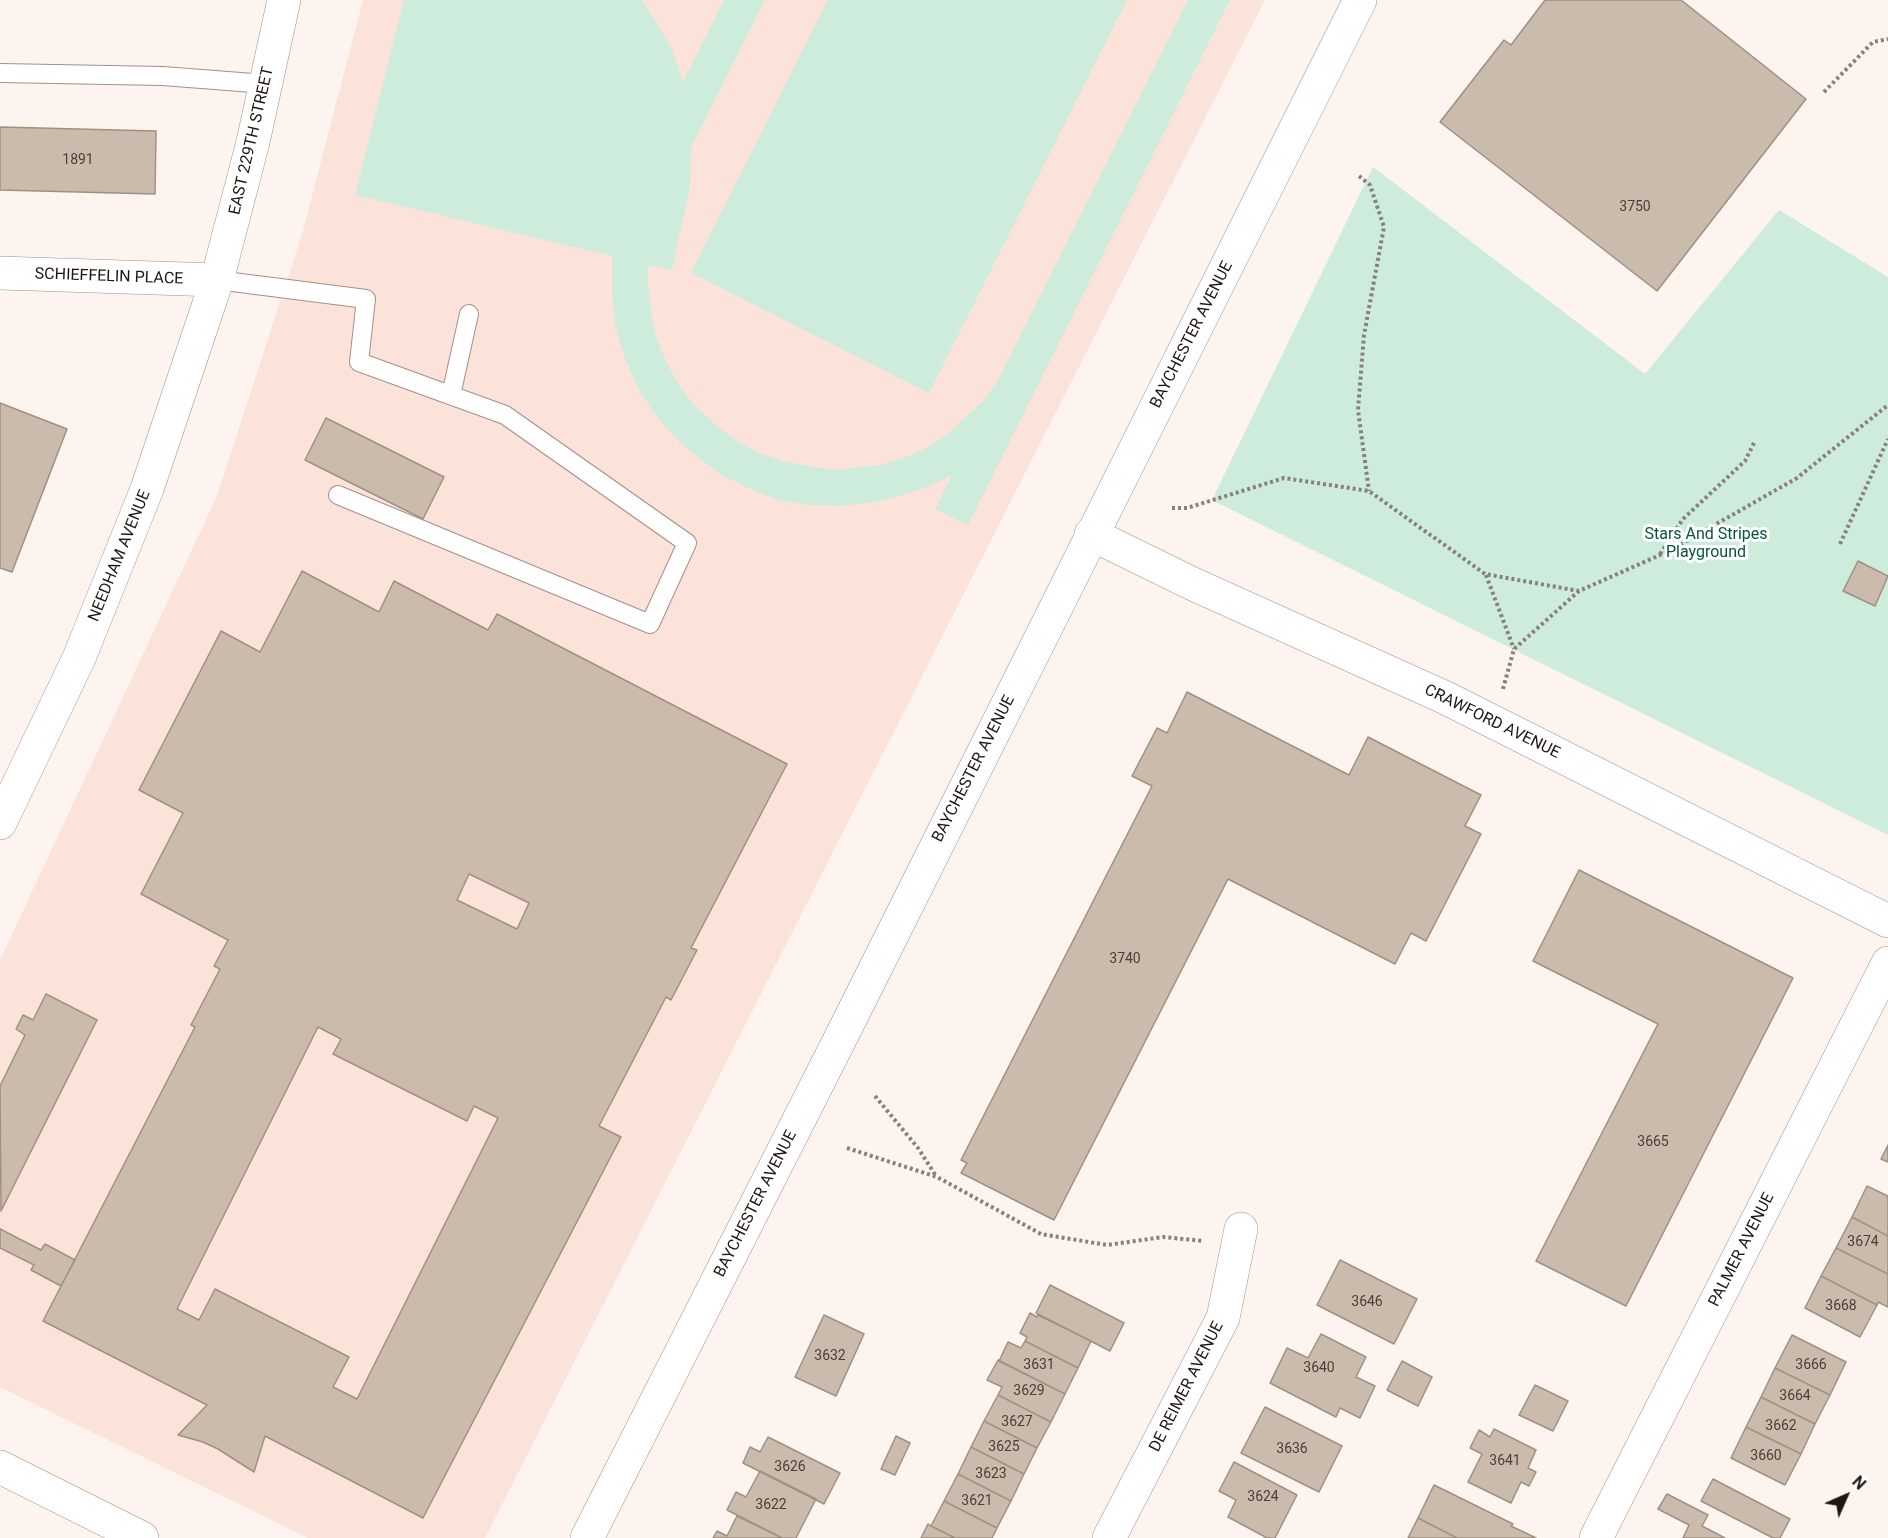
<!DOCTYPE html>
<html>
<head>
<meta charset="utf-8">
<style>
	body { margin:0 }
	#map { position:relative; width:1888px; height:1538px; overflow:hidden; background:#fdf3ef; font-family:Roboto,sans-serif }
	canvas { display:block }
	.north { position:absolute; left:1816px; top:1466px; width:60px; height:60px; -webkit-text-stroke:4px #fff; paint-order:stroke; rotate:45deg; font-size:16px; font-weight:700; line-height:24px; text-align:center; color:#1e1613 }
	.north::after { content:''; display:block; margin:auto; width:21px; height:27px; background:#1e1613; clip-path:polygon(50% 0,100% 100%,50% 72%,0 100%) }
</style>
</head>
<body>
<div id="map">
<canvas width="1888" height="1538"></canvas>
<div class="north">N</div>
</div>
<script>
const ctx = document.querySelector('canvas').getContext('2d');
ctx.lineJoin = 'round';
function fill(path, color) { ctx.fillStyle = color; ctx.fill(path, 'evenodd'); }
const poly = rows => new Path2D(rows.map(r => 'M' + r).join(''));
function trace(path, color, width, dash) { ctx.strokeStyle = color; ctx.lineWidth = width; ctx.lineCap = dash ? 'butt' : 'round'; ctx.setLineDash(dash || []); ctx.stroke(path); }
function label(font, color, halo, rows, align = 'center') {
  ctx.font = font + ' Roboto,sans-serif'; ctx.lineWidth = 6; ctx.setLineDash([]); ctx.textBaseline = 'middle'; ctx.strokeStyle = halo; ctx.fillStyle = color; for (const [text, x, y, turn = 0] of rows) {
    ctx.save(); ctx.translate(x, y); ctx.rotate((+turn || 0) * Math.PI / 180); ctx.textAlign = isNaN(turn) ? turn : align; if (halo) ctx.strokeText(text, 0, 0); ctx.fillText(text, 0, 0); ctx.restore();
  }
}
fill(poly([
	[363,0,1265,0,485,1538,308,1538,0,1387,0,960,217,496,303,231]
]), '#fce3d9');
fill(poly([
	[404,0,642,0,671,47,683,82,724,0,765,0,691,148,690,187,672,270,648,265,648,283,651,312,656,336,666,362,678,383,694,405,712,422,735,440,759,453,786,462,833,470,882,465,907,457,930,446,949,433,982,402,997,382,1188,0,1230,0,968,525,935,509,952,475,932,485,910,493,877,502,841,506,809,505,780,501,755,491,725,477,704,462,682,444,661,422,640,392,625,359,616,329,612,294,612,256,355,195],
	[828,0,1127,0,929,393,691,273],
	[1373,167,1645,374,1779,210,1888,277,1888,835,1212,500]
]), '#cdecdb');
const building = poly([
	[1545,0,1681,0,1806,99,1657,291,1440,122,1504,40,1511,45,1545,0],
	[0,127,156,131,155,194,0,190,0,127],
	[0,403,67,429,12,572,0,568,0,403],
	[326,418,444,477,423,519,305,460,326,418],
	[1858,561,1888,576,1875,606,1843,591,1858,561],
	[302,571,379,612,394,581,488,630,497,614,787,764,691,948,697,950,671,1000,666,997,599,1126,621,1137,423,1518,265,1436,254,1472,218,1449,203,1442,178,1435,207,1405,43,1321,195,1027,191,1025,220,969,214,966,228,940,141,894,183,813,139,790,221,631,260,652,302,571],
	[469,874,529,903,517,929,457,900,469,874],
	[318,1027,341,1039,333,1054,467,1121,474,1106,498,1118,357,1399,333,1387,349,1357,215,1289,199,1320,177,1309,318,1027],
	[1187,692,1349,775,1368,737,1481,795,1465,826,1481,834,1426,941,1411,933,1395,964,1228,879,1054,1220,961,1173,967,1163,961,1160,1152,786,1132,776,1157,728,1167,733,1187,692],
	[1579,870,1793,978,1626,1306,1536,1261,1658,1024,1533,961,1579,870],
	[46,994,97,1020,1,1211,0,1086,25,1035,16,1029,23,1015,33,1020,46,994],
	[1888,1145,1888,1162,1881,1159,1888,1145],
	[1867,1186,1888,1196,1888,1236,1852,1217,1867,1186],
	[1852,1217,1888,1236,1888,1274,1836,1248,1852,1217],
	[0,1229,41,1250,45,1244,75,1260,61,1286,31,1270,34,1265,0,1248,0,1229],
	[1836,1248,1888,1274,1888,1307,1878,1302,1877,1305,1821,1276,1836,1248],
	[1340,1260,1417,1299,1394,1344,1317,1305,1340,1260],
	[1821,1276,1877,1305,1860,1337,1805,1308,1821,1276],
	[1050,1285,1124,1323,1110,1351,1036,1313,1050,1285],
	[1030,1313,1037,1317,1038,1315,1091,1341,1078,1368,1025,1341,1027,1337,1020,1333,1030,1313],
	[824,1315,864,1334,836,1396,795,1377,824,1315],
	[1321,1334,1366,1357,1356,1377,1375,1386,1360,1418,1340,1408,1336,1417,1270,1383,1287,1348,1308,1358,1321,1334],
	[1792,1335,1846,1362,1830,1395,1775,1368,1792,1335],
	[1025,1341,1078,1368,1065,1394,999,1361,1008,1342,1021,1348,1025,1341],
	[998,1360,1065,1394,1051,1422,998,1395,1002,1387,987,1380,998,1360],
	[1402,1361,1432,1377,1418,1406,1387,1390,1402,1361],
	[1775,1368,1830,1395,1815,1424,1761,1397,1775,1368],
	[1535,1385,1568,1401,1553,1431,1519,1415,1535,1385],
	[998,1395,1051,1422,1037,1448,984,1421,998,1395],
	[1761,1397,1815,1424,1801,1454,1746,1427,1761,1397],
	[1265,1407,1342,1446,1319,1492,1241,1453,1265,1407],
	[984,1421,1037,1448,1024,1474,971,1447,984,1421],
	[1746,1427,1801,1454,1785,1485,1731,1458,1746,1427],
	[1494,1429,1536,1450,1528,1468,1536,1472,1529,1486,1521,1482,1511,1503,1468,1482,1482,1454,1470,1448,1479,1430,1490,1437,1494,1429],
	[896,1436,910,1443,895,1475,881,1469,896,1436],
	[768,1437,840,1473,824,1504,743,1463,750,1447,760,1452,768,1437],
	[971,1447,1024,1474,1011,1501,958,1474,971,1447],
	[1234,1462,1297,1495,1275,1538,1267,1538,1228,1517,1236,1500,1219,1491,1234,1462],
	[760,1471,816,1499,796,1538,782,1538,727,1510,736,1492,746,1497,760,1471],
	[958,1474,1011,1501,997,1528,944,1501,958,1474],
	[1713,1479,1790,1519,1780,1538,1773,1538,1701,1501,1713,1479],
	[1434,1485,1513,1524,1511,1526,1536,1538,1457,1538,1418,1518,1434,1485],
	[1667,1494,1708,1515,1702,1526,1725,1538,1683,1538,1689,1525,1658,1509,1667,1494],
	[944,1501,997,1528,992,1538,955,1538,931,1526,944,1501],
	[737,1516,782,1538,713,1538,717,1531,727,1536,737,1516],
	[1418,1518,1457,1538,1408,1538,1418,1518],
	[928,1524,931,1526,955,1538,921,1538,928,1524]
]);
fill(building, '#cbbbac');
trace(building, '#a09082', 1.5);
const lane = poly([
	[0,73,163,76,266,84],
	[217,280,366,299,359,362,505,415,687,543,650,624,338,495],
	[451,395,469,314]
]);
const street = poly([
	[0,273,217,280],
	[1091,534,1193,584,1446,698,1888,921],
	[0,1467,142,1538],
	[1109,1538,1223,1318,1241,1229],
	[1596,1538,1888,963]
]);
const secondary = poly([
	[0,823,79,658,147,489,217,280,253,142,284,0]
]);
const primary = poly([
	[587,1538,836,1047,1360,0]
]);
trace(lane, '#a48f87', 20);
trace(street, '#a48f87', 34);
trace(secondary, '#a48f87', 34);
trace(primary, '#a48f87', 34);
trace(poly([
	[1824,92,1873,42,1888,39],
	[1359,176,1370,185,1384,227,1364,335,1358,410,1369,491],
	[1172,508,1187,508,1284,478,1369,491,1485,574,1579,591],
	[1840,544,1888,439],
	[1660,554,1683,519,1745,461,1754,443],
	[1486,575,1514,649],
	[1503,689,1514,649,1579,591,1669,551,1797,478,1888,405],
	[875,1096,918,1148,936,1176],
	[847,1148,937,1177,1041,1234,1107,1245,1163,1237,1204,1241]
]), '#89807d', 4, [3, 3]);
trace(lane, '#fff', 18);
trace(street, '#fff', 33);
trace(secondary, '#fff', 33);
trace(primary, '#fff', 33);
label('14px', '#493f39', null, [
	["1891",78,160],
	["3750",1635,207],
	["3740",1125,959],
	["3665",1653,1142],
	["3674",1863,1242],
	["3646",1367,1302],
	["3668",1841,1306],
	["3632",830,1356],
	["3631",1039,1365],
	["3666",1811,1365],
	["3640",1319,1368],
	["3629",1029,1391],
	["3664",1795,1396],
	["3627",1017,1422],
	["3662",1781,1426],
	["3625",1004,1447],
	["3636",1292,1449],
	["3660",1766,1456],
	["3641",1505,1461],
	["3626",790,1467],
	["3623",991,1474],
	["3624",1263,1497],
	["3621",977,1501],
	["3622",771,1505]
]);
label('16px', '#1e1613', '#fff', [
	["EAST 229TH STREET",252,141,-77],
	["SCHIEFFELIN PLACE",109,277,2],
	["BAYCHESTER AVENUE",1192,335,-63],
	["NEEDHAM AVENUE",120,556,-68],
	["CRAWFORD AVENUE",1492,722,26],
	["BAYCHESTER AVENUE",974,769,-63],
	["BAYCHESTER AVENUE",756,1204,-63],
	["PALMER AVENUE",1742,1250,-63],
	["DE REIMER AVENUE",1187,1387,-63]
]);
label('16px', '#055537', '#fff', [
	["Stars And Stripes",1706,535],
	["Playground",1706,553]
]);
</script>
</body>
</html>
